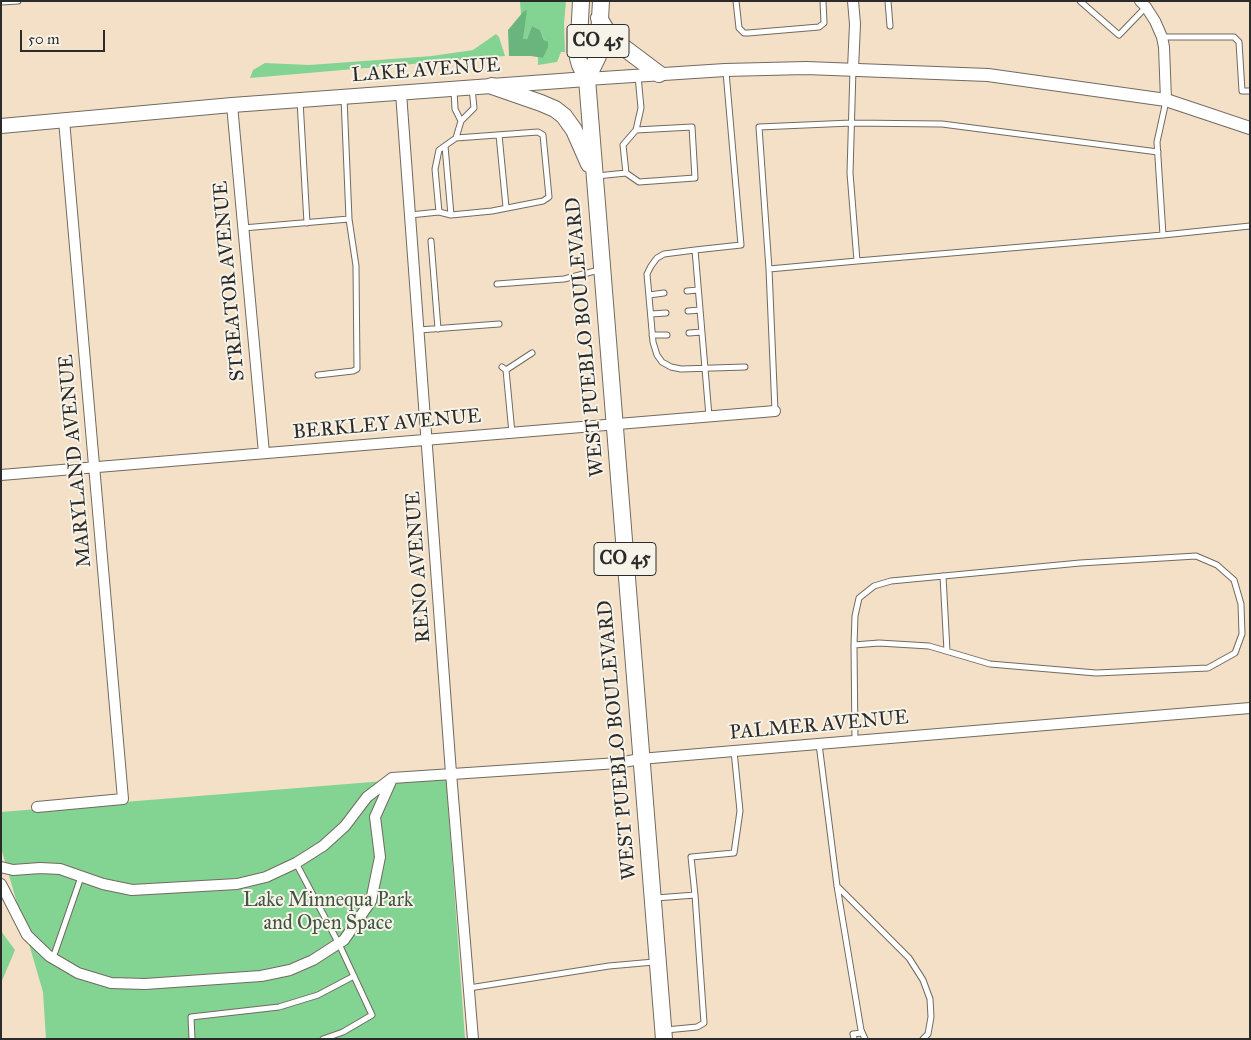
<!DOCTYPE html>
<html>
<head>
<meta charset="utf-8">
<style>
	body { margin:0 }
	#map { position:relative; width:1251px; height:1040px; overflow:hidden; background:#f3e0c6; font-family:"IM FELL Great Primer",serif }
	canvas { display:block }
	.frame { position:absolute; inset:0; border:2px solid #2b2b2b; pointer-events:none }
	.scale { position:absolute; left:20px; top:30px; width:85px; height:22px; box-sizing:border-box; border:2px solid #2b2b2b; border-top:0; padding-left:6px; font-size:15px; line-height:18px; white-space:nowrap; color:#2b2b2b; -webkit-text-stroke:4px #f7f3e8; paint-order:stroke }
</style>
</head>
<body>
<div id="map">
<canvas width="1251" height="1040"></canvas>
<div class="frame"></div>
<div class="scale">50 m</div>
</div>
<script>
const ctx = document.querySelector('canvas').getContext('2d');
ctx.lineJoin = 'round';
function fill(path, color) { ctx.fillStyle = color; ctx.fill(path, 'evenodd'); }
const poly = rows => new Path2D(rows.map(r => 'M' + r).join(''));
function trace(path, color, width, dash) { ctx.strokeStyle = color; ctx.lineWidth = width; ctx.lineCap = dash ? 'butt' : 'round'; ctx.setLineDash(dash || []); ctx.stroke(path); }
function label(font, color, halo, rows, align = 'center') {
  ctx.font = font + ' "IM FELL Great Primer",serif'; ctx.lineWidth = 4; ctx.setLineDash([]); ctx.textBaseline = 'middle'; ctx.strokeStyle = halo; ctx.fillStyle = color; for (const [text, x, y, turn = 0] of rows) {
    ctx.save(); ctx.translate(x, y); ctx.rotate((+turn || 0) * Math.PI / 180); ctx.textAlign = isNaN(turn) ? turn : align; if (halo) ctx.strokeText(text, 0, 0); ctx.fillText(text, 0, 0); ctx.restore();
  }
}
fill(poly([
	[520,1,566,1,564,24,565,52,561,52,557,62,538,65,538,57,543,58,548,48,540,30,532,26,527,39,523,39,524,12,521,15],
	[496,34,499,37,505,56,250,78,253,70,265,63,309,65,432,56,473,50],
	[446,776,465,1039,46,1039,43,992,1,848,1,812],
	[1,931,15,950,1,983]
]), '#83d393');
fill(poly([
	[527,10,523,39,527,39,532,26,540,30,544,40,548,42,548,48,543,58,531,56,509,56,508,30,523,12]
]), '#6ab57d');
const service = poly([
	[736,1,739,28,744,33,748,33,819,27,824,23,823,1],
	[888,1,890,26],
	[1080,1,1119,35,1146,7],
	[1,2,18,1],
	[1162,37,1234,37,1239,42,1242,91,1250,91],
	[454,90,455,109,461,121,474,108,472,88],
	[300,101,307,223],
	[499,135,506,207],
	[445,146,451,215],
	[626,173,639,182,695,178,692,127,636,130],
	[597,176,626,173,623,145,636,130,641,108,638,76],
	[439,212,451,215,492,211,543,201,549,197,543,135,538,132,456,138],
	[410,215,439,212,435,169,439,150,456,138,461,121],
	[243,228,349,219,344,98],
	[1163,235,1250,226],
	[431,241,438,329],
	[695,250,664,254,657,258,651,266,647,274,653,342,657,355,662,362,671,367,681,369,745,367],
	[857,261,1163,235,1157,142,1166,101],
	[769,269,759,127,851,123,942,124,1158,152],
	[497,284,564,279,599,270],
	[687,291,698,290],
	[649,295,664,293],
	[688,311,700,310],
	[651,314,666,313],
	[419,330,499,324],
	[689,333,702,332],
	[652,335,667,335],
	[502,367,506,370,512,433],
	[506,370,532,353],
	[318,375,353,371,357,369,356,266,349,219],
	[775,411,769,269,857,261,850,173,853,69],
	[709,416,695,250,741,245,726,72],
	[943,576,947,651],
	[854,645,879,643,929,646,990,664,1096,673,1208,668,1235,653,1242,634,1241,604,1234,580,1217,565,1196,556,1080,563,891,581,874,586,859,598,855,616,854,645,855,740],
	[819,744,837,886,861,1030,865,1039],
	[296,863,339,944,372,1015,343,1032,323,1039],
	[837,886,909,958,923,980,930,999,931,1017,928,1034,923,1039],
	[656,898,695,895,691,857,734,853,740,811,734,751],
	[53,958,81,877],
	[469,988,609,966,654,962],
	[666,1030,697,1027,704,1023,695,895],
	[192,1039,191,1017,279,1007,318,995,354,976],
	[854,1039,853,1034,862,1033]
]);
const minor = poly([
	[853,1,855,24,853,69],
	[1140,1,1146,7,1155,21,1162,37,1164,47,1166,100],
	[401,93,451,773,473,1039],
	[232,105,264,453],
	[1,475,775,411],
	[37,807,123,799,64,120],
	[1,867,13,870,40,868,60,869,103,884,132,890,237,884,266,877,296,863,323,846,345,826,367,797,392,778,618,763,640,759,734,751,1250,708],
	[1,884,27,935,49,956,78,973,111,983,145,984,261,976,290,970,313,960,344,940,371,901,380,857,375,817,392,779]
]);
const tertiary = poly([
	[587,79,725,70,806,68,988,75,1166,100,1250,128]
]);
const secondary = poly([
	[1,126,232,105,587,79]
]);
const primary = poly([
	[581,1,578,58,580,65,587,79,664,1039],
	[599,18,611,38,659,74],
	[587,79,598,56,601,1],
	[492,86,541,103,555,109,564,116,574,130,589,164]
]);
trace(service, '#716a61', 7);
trace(minor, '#716a61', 12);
trace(tertiary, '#716a61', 14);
trace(secondary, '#716a61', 16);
trace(primary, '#716a61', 18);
trace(service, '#fff', 5);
trace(minor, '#fff', 10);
trace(tertiary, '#fff', 12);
trace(secondary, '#fff', 14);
trace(primary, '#fff', 16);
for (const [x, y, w] of [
	[598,41,62],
	[625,559,62]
]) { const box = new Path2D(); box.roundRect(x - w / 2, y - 16.5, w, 33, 4); ctx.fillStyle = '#f7f3e8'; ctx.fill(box); trace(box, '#2b2b2b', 1); }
label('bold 19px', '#2b2b2b', null, [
	["CO 45",598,41],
	["CO 45",625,559]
]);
label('20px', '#2b2b2b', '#f7f3e8', [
	["LAKE AVENUE",426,71,-4],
	["STREATOR AVENUE",230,281,-95],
	["WEST PUEBLO BOULEVARD",586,337,-95],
	["BERKLEY AVENUE",387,425,-5],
	["MARYLAND AVENUE",76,461,-95],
	["RENO AVENUE",419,567,-94],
	["PALMER AVENUE",819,726,-5],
	["WEST PUEBLO BOULEVARD",618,740,-95]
]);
label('20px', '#415545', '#f7f3e8', [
	["Lake Minnequa Park",328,901],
	["and Open Space",328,924]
]);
</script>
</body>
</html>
